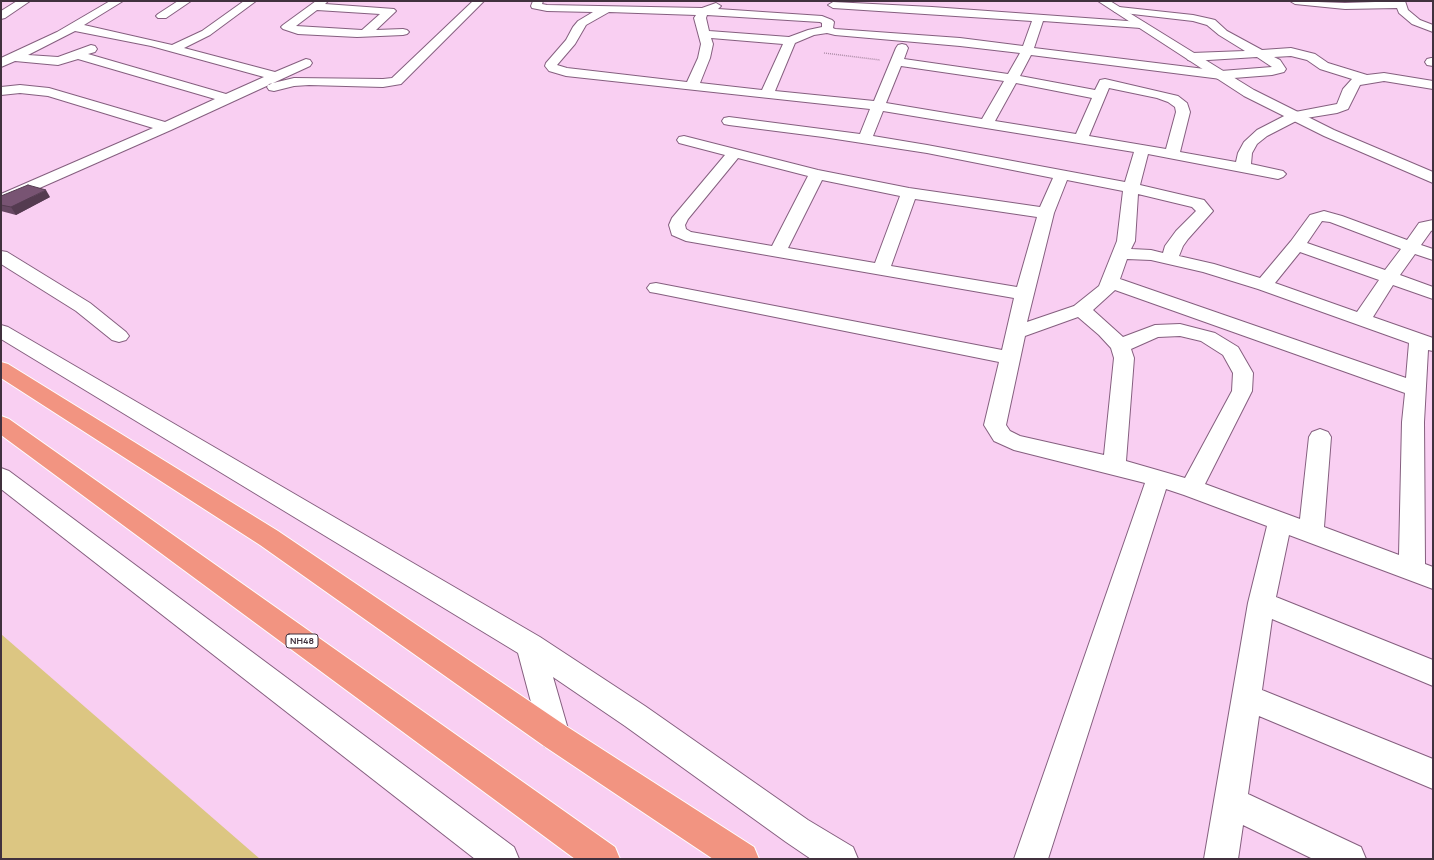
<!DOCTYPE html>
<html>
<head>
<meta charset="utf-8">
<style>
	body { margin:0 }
	#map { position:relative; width:1434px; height:860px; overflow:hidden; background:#f9cff2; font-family:Manrope,sans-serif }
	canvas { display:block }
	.frame { position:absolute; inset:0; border:2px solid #41313e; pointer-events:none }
</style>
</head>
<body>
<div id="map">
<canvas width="1434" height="860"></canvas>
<div class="frame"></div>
</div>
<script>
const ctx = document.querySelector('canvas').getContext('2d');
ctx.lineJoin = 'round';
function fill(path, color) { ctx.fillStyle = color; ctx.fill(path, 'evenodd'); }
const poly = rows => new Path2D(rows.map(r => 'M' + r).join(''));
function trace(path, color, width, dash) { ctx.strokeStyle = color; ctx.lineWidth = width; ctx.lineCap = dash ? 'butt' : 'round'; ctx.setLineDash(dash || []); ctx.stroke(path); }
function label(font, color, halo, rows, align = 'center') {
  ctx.font = font + ' Manrope,sans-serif'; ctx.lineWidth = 4; ctx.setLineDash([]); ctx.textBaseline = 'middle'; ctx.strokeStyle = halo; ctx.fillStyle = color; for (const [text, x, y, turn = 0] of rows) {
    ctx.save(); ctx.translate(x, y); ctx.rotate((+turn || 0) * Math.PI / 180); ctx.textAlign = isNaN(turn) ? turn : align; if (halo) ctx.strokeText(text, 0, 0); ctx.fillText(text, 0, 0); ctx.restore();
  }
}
fill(poly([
	[1,634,260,859,1,859]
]), '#dcc682');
const street = poly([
	[17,1,30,1,5,18,1,19,1,11,17,1],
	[110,1,123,1,84,25,172,45,202,31,244,1,256,1,210,35,184,48,275,72,306,59,310,60,312,63,310,66,171,130,1,205,1,194,153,128,48,96,20,93,1,95,1,87,20,85,49,88,165,122,215,99,78,59,58,65,15,61,1,67,1,58,57,32,110,1],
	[75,31,151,46,264,77,226,94,88,54,95,52,97,49,95,46,91,45,58,57,28,55,75,31],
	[178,1,191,1,166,18,158,18,156,16,158,14,178,1],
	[316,1,328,1,325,4,394,9,396,11,394,13,376,30,403,29,407,30,409,32,407,34,403,35,357,37,298,34,283,29,281,27,283,25,316,1],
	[317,10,380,14,362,30,296,26,317,10],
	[473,1,484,1,401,84,383,87,309,85,294,86,274,91,269,90,267,87,269,84,294,78,383,79,392,78,473,1],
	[533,1,543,1,542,4,547,5,702,8,716,3,721,6,718,9,822,16,832,20,834,22,833,28,835,29,960,38,1023,46,1032,21,833,8,828,5,833,2,932,7,1141,22,1145,23,1147,25,1145,27,1141,28,1043,21,1034,48,1221,71,1272,67,1257,57,1192,61,1188,60,1186,57,1188,54,1192,53,1245,51,1219,35,1207,25,1193,21,1115,12,1113,10,1119,7,1193,15,1211,19,1215,20,1227,31,1262,50,1291,48,1315,54,1328,63,1367,75,1384,73,1433,81,1433,89,1384,81,1360,85,1348,109,1337,113,1300,119,1267,136,1257,144,1252,153,1251,164,1283,171,1286,174,1283,177,1278,179,1148,154,1140,185,1204,200,1213,211,1188,239,1183,246,1179,256,1214,264,1260,278,1291,241,1310,215,1324,211,1342,216,1407,240,1419,223,1433,220,1433,230,1431,231,1421,245,1433,249,1433,260,1415,254,1400,275,1433,287,1433,299,1393,285,1373,317,1433,338,1433,351,1428,350,1424,422,1425,564,1433,567,1433,589,1289,535,1276,597,1433,660,1433,686,1272,619,1262,690,1433,759,1433,789,1259,716,1248,794,1361,847,1366,859,1313,859,1243,825,1238,859,1204,859,1248,603,1267,526,1184,495,1166,489,1048,859,1014,859,1145,483,1014,450,994,441,984,425,999,362,656,293,650,292,647,288,650,284,656,283,1002,350,1014,298,686,241,672,235,669,225,672,218,725,155,679,143,677,140,679,137,684,136,818,170,909,188,1040,207,1053,178,927,153,823,137,729,125,724,124,722,121,724,118,729,117,860,134,870,109,566,76,549,71,545,66,546,63,566,40,573,27,578,21,593,12,547,11,532,8,531,6,533,1],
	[609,12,696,15,694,18,701,44,698,58,687,82,567,68,557,65,575,44,586,25,609,12],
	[707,15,820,22,822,23,822,27,808,30,789,37,709,31,706,18,707,15],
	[827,33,835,35,960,46,1020,53,1008,74,904,59,908,48,906,45,902,44,898,45,896,48,874,101,775,91,795,43,814,35,827,33],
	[711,38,783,44,762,90,700,83,710,58,713,44,711,38],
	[1031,55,1221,79,1272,75,1284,72,1286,69,1280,60,1274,57,1291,56,1307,60,1320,69,1352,79,1343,89,1337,104,1290,113,1257,130,1244,142,1238,153,1236,162,1180,152,1190,112,1187,103,1178,96,1105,79,1100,80,1095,90,1020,76,1031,55],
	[901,66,1004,81,982,119,886,103,901,66],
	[1016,83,1092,98,1076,134,995,121,1016,83],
	[1109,88,1157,98,1168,102,1175,107,1176,112,1166,149,1089,136,1109,88],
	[883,111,986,128,1134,152,1125,182,927,145,873,136,883,111],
	[738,158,808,176,772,246,691,232,686,229,685,225,688,219,738,158],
	[822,180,900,196,875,263,788,248,822,180],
	[1067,180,1123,191,1117,241,1099,286,1074,306,1027,322,1054,213,1067,180],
	[1138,194,1192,207,1196,211,1176,231,1165,246,1163,253,1151,250,1131,249,1135,241,1138,194],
	[915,199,1037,217,1017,287,891,266,915,199],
	[1322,221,1330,222,1401,249,1385,270,1307,243,1322,221],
	[1300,252,1379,280,1357,312,1275,283,1300,252],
	[1127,259,1151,260,1203,272,1258,289,1409,343,1406,378,1120,279,1127,259],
	[1115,290,1405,393,1402,422,1399,555,1324,527,1331,437,1328,432,1320,429,1312,432,1309,437,1300,519,1205,484,1252,391,1253,373,1238,347,1215,333,1180,324,1155,325,1123,337,1093,310,1115,290],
	[1078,317,1099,335,1111,348,1114,358,1104,455,1020,436,1010,431,1006,425,1025,336,1078,317],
	[1180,336,1201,341,1223,355,1233,373,1232,391,1185,478,1126,461,1134,358,1131,349,1158,337,1180,336],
	[1290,1,1345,3,1405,1,1408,10,1420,20,1433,25,1433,32,1412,24,1399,13,1397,8,1345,9,1295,4,1290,1],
	[1431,58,1433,58,1433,66,1427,65,1425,62,1427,59,1431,58],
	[1,251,7,252,90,303,126,332,129,336,126,340,119,342,112,340,76,311,1,264,1,251]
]);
const secondary = poly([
	[1098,1,1110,1,1254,90,1334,130,1433,172,1433,183,1324,136,1244,96,1098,1],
	[1,325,8,327,540,637,645,706,808,820,853,847,858,859,811,859,786,842,625,726,553,677,570,736,566,746,555,750,544,746,540,736,518,653,1,339,1,325],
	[1,468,9,471,514,847,519,859,475,859,1,489,1,468]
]);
const highway = poly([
	[1,362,8,364,278,531,566,726,754,847,759,859,713,859,544,746,260,545,1,378,1,362],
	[1,416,9,419,615,847,620,859,575,859,1,435,1,416]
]);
trace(street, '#855f7f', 2);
trace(secondary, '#855f7f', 2);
trace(highway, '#fff', 2);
trace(poly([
	[824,53,880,60]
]), '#ad8da7', 1.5, [1, 1]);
fill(street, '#fff');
fill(secondary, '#fff');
fill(highway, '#f29481');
fill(poly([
	[1,196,50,197,16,215,1,211]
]), '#674863');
fill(poly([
	[46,190,50,197,16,215,11,207]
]), '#543b50');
const building = poly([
	[28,185,46,190,11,207,1,205,1,196,28,185]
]);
fill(building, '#785473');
trace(building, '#543b50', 1);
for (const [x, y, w] of [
	[302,641,32]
]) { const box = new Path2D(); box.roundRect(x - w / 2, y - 7, w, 14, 3); ctx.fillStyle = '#fff'; ctx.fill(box); trace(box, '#41313e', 1); }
label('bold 9px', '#41313e', null, [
	["NH48",302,641]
]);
</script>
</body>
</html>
